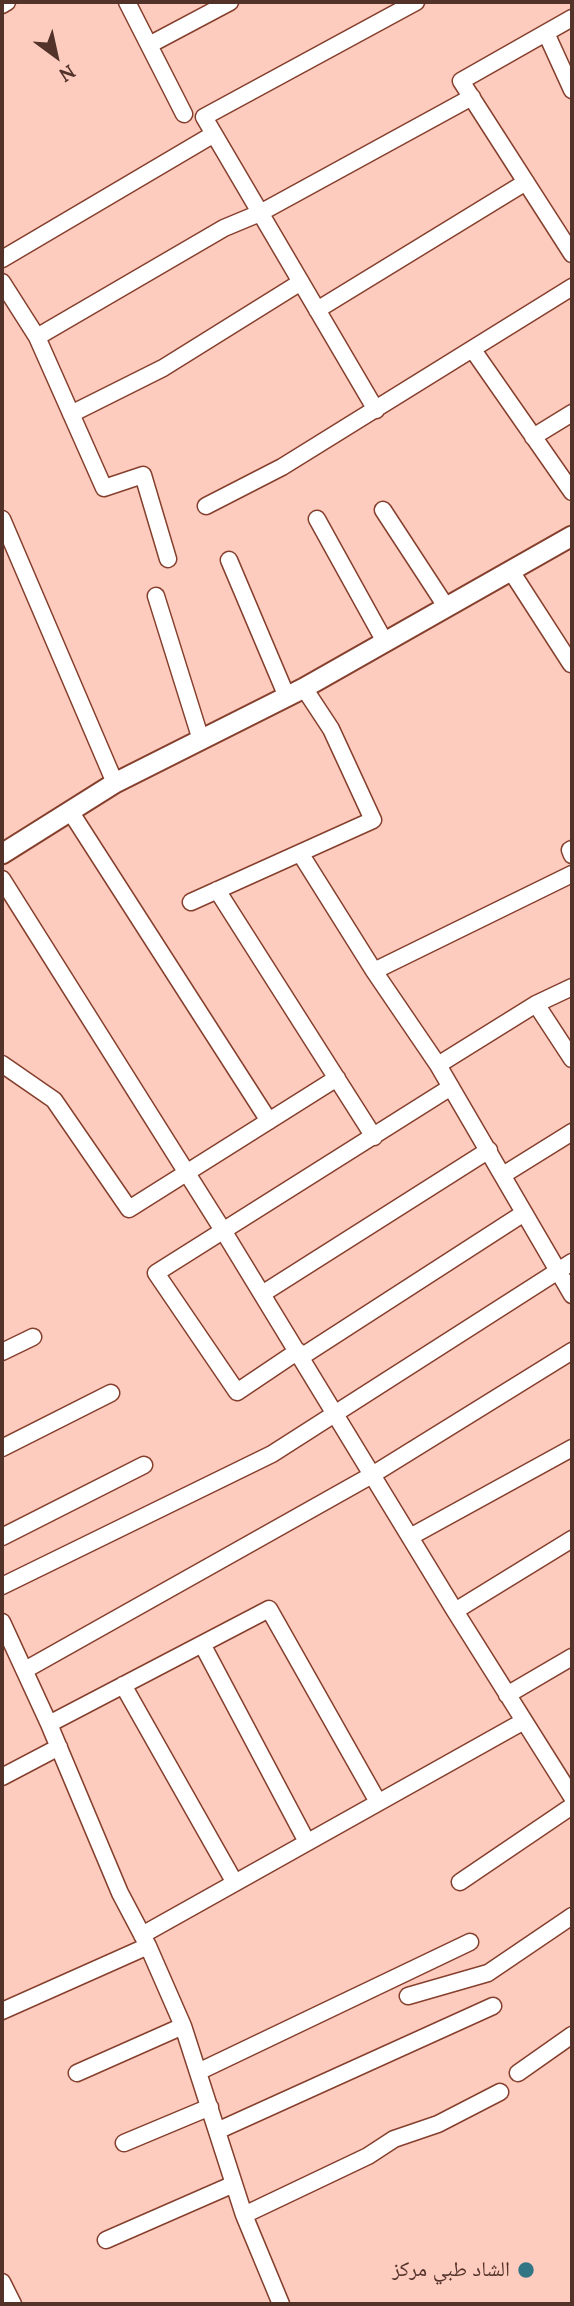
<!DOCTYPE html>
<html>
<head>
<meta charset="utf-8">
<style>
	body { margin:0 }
	#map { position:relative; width:574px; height:2306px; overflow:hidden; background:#feccbe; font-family:Lora,serif }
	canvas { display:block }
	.frame { position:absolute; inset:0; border:4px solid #53322a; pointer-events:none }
	.north { position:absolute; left:21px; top:21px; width:70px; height:70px; -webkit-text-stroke:5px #feccbe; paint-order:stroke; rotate:147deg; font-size:19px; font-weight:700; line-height:28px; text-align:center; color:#53322a }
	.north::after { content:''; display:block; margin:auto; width:24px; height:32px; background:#53322a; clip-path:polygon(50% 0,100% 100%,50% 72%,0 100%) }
</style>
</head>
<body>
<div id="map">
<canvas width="574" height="2306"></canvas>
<div class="frame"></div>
<div class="north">N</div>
</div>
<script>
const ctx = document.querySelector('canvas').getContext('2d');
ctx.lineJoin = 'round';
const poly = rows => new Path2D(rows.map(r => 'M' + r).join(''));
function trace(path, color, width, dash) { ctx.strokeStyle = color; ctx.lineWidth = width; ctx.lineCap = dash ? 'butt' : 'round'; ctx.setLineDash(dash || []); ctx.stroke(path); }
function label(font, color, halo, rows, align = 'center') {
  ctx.font = font + ' Lora,"Noto Naskh Arabic",serif'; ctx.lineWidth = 5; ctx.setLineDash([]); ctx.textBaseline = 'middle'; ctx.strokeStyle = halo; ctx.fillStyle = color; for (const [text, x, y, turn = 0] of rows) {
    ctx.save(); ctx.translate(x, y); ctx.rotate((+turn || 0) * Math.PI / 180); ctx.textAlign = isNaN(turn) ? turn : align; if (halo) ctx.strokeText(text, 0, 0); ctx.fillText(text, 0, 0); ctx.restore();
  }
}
const minor = poly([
	[127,2,184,114],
	[2,5,7,2],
	[572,18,461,81,572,254],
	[546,33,572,90],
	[149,45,230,2],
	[2,259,214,134],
	[2,282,37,337,104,488,143,475,168,559],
	[317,310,526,182],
	[37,337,224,228,260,213,472,97],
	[473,350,572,492],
	[376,410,204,117,416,2],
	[71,414,163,368,301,282],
	[533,437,572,413],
	[206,506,282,467,572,287],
	[383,510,447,608],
	[2,519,115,783],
	[317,519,385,642],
	[229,560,287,697],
	[511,571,571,664,572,663],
	[156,596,201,740],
	[70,811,269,1121],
	[572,849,570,850,572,855],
	[300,853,374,971,438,1065,572,1295],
	[2,879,224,1232,455,1611,572,1797],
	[217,890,374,1137],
	[191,902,373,820,331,729,304,688],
	[374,971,572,874],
	[536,1004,572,1059],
	[2,1064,54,1100,129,1209,337,1078],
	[438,1065,536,1004,572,987],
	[503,1175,572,1132],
	[262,1294,489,1150],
	[298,1351,237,1392,156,1273,451,1087],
	[2,1352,33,1337],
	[301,1357,524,1213],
	[2,1448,111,1393],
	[2,1537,144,1465],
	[410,1537,572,1448],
	[2,1586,272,1454,572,1262],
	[455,1611,572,1539],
	[2,1622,49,1724,120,1893,148,1946,183,2026,244,2215,281,2304],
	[202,1644,307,1842],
	[25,1670,372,1475,572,1351],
	[123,1685,235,1883],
	[507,1695,572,1657],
	[49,1724,269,1609,378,1802],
	[2,1777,59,1747],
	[460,1882,572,1806],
	[142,1935,524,1721],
	[408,1996,488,1973,572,1916],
	[2,2011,148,1946],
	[198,2072,470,1942],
	[77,2073,183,2026],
	[518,2073,572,2035],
	[217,2131,493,2006],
	[124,2143,210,2107],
	[244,2215,368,2156,394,2139,438,2124,500,2092],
	[106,2240,234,2184],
	[2,2282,13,2304]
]);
const tertiary = poly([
	[2,854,115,783,304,688,572,536]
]);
trace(minor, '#853f2d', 19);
trace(tertiary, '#853f2d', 23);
trace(minor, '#fff', 16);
trace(tertiary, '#fff', 19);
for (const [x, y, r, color] of [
	[526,2270,9,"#327686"]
]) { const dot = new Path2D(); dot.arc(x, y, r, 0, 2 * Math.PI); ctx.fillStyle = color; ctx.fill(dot); trace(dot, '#feccbe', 2.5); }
label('21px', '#53322a', '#feccbe', [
	["الشاد طبي مرکز",510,2270]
], 'right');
</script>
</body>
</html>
